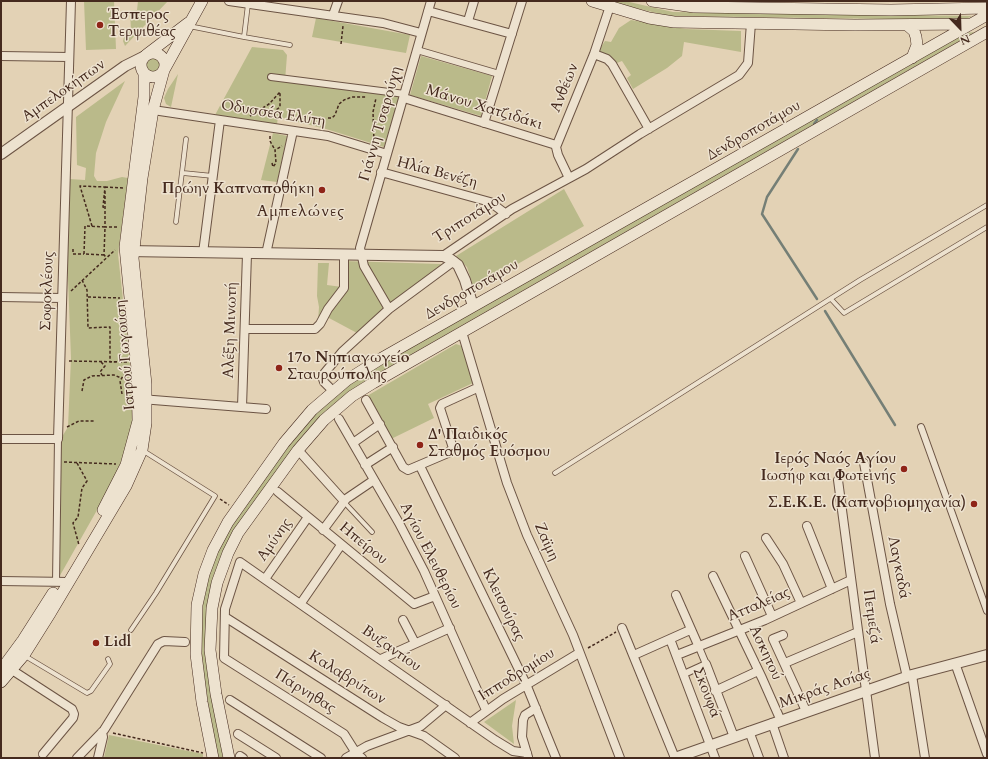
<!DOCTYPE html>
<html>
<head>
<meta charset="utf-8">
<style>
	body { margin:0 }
	#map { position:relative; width:988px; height:759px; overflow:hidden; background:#e3d2b5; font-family:Cardo,serif }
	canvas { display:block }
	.frame { position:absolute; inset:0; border:2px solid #452a1e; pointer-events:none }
	.north { position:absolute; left:940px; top:8px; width:40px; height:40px; -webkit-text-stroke:3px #ede2cf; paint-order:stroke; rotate:157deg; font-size:11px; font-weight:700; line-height:16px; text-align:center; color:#452a1e }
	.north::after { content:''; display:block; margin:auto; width:14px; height:18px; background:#452a1e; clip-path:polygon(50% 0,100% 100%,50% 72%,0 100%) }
</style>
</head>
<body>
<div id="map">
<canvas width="988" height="759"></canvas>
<div class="frame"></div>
<div class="north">N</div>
</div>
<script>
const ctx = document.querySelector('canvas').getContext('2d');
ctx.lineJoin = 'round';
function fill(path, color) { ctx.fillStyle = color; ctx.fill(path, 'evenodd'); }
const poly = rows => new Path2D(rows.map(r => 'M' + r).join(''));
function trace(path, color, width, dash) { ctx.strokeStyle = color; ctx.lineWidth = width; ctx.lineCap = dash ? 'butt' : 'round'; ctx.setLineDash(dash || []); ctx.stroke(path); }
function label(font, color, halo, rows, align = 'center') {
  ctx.font = font + ' Cardo,serif'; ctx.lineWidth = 3; ctx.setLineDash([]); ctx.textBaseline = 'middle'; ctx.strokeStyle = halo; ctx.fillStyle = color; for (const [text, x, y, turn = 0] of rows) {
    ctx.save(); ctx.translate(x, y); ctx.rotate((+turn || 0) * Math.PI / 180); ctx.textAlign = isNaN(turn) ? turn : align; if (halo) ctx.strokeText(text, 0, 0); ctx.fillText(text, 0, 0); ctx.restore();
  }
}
fill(poly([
	[84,1,114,1,116,49,86,50],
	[138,1,168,1,125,46,123,41,126,30,131,30,130,11,137,10],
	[606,1,625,1,673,12,972,16,964,20,669,16],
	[316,18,410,35,406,53,312,37],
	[631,20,686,29,741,31,741,52,684,42,682,56,667,68,633,89,627,78,631,75,622,61,617,63,601,54,599,50,605,41,611,42,619,28],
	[975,32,368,379,349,392,322,414,302,437,236,527,222,553,213,577,208,601,223,758,218,758,205,685,201,656,203,602,208,579,215,558,230,528,293,439,316,414,352,383,400,354,965,33],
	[252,47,283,50,287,55,285,81,399,97,384,147,326,129,278,117,277,124,215,115],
	[421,56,492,76,481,116,410,95],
	'145 65a8 8 0 1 1 16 0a8 8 0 1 1-16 0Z',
	[178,74,171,107,166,104,164,98,168,89],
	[125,81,106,122,96,153,94,176,97,181,107,181,122,177,128,178,118,254,132,383,133,421,122,466,58,579,60,440,68,427,71,358,67,253,69,179,85,180,86,168,77,165,76,117],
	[273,133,287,136,277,182,261,180],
	[564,189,584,226,474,289,467,267,456,256],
	[344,261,440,264,444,265,357,333,329,318,318,321,319,307,317,296,318,263,329,263,327,285,342,287],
	[456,344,462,346,473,383,428,404,434,418,391,439,367,396],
	[516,700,512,726,514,744,484,722],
	[109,735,203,754,203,758,104,758]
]), '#baba8a');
trace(poly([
	[814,124,817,120],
	[798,149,767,197,762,214,817,299],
	[825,311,895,425]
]), '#757f76', 2.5);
const service = poly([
	[248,4,244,37,290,45],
	[189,26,244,37],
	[183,173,213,176],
	[176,222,186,139],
	[831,299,844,313,987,227],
	[555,473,860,280,987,205],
	[344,502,372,532],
	[131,630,156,593,215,496,142,450],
	[25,656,87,693,91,691,110,664,108,659]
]);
const pedestrian = poly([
	[417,50,499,74],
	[271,77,405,94],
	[921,427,987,611],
	[56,582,58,439],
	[684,674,706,664,698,645]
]);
const minor = poly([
	[229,1,383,23,421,33],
	[428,11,512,34],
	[333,15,338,1],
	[468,21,474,1],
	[594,54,607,59,612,64,649,129],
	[1,56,69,57],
	[404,98,556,145],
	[153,110,328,136,387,154],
	[484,123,522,1],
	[381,172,490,202,506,214],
	[569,178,558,155,556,147,594,54,610,6],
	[203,253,220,120],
	[266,254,293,131],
	[443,256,512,209,586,169,640,134,739,75,748,63,751,23],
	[1,297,62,298],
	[389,309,364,266,360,248,431,1],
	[245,329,315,329,320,324,328,309,344,288,344,254],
	[462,332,507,483,527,535,573,635,620,758],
	[333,391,324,382,322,376,342,352,389,309,454,261],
	[141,399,266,409],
	[366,400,403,467,408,470,448,453,453,448,440,408,442,404,477,388],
	[242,407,247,254],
	[339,419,399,523,424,571,486,710],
	[1,439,58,439,71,1],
	[353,443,380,424],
	[298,450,344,501],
	[864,463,890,604,907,677],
	[365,465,393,447],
	[420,466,526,684,556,758],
	[838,480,875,758],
	[278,492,414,604,435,596],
	[807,526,832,589],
	[323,530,346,499,374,480],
	[766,538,783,564,801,603],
	[745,556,772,616],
	[713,576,762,678,781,721],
	[265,579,308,517],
	[1,581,69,582],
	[676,595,698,645],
	[301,603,341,545],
	[225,617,383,718,399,727,424,736,455,758],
	[403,620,415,643],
	[622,628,675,758],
	[783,635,773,639,806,711],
	[670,639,715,758],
	[634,655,690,630],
	[677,655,765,620,851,580],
	[381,659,450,628],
	[785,663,858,632],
	[955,663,987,754],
	[706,664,734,737],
	[12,670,72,709,74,714,73,718,43,754],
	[912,675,925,758],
	[715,691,758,671],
	[230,700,321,758],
	[470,723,503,699,579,653],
	[772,723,784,758],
	[749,731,759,758],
	[238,734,276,758],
	[240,756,243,758],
	[528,757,522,737,523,720,525,715,536,708],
	[77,758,104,730,158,644,164,641,185,642],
	[98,758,103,737,102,732],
	[346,758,367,746,421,726,446,705],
	[362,758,356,753,344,734,224,658,225,609,240,562,495,740,513,751,527,753]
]);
const tertiary = poly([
	[1,154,125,66,145,56],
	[127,251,443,256,450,259,458,265,465,280,473,306],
	[675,758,866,691,912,675,987,655]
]);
const secondary = poly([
	[592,1,649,18,674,22,855,25,971,24],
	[652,1,694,7,891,10,987,8],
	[907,25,914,31,916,37,917,45,912,58],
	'141 65a12 12 0 1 1 24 0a12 12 0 1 1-24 0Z',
	[146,55,188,23],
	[103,510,126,465,138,421,137,369,125,247,144,97,144,74],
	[1,670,23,640,53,593],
	[1,682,24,655,51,612,126,486,142,450,146,423,146,384,133,258,142,178,153,110,164,70,202,1],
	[213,758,202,702,196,654,197,605,204,574,213,550,228,522,284,443,312,410,347,380,382,358,987,15],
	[229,758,216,694,210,650,212,608,217,583,228,553,238,533,298,450,324,420,352,396,373,383,987,32]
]);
trace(service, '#6c5444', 5.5);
trace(pedestrian, '#6c5444', 8);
trace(minor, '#6c5444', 10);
trace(tertiary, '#6c5444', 12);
trace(secondary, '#452a1e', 12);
trace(poly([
	[341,44,343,26],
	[384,111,387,99],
	[250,116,269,104,280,92,280,107,276,110,276,120],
	[328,118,332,118,335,115,339,104,344,100,352,97,366,97],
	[270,136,270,141,275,150],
	[374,142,373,112,376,98],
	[272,163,273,167,276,163,275,150,282,146],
	[105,187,123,188],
	[105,191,105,227,117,227],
	[92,226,80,186,105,187,103,207,105,208],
	[73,249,73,254,84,254],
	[104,255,84,254,85,226,105,227,104,255,106,257],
	[82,280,87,290,88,328,110,327,110,362,127,362],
	[71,291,115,250],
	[88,297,120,298],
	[69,361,128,362],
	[101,362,105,366,100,372,102,375],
	[82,391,84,380,92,376,114,375,121,378],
	[122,394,120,381,123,376,127,374],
	[67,427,79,421,94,421,94,420],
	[64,462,116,464],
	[77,463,87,481,82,488,78,517,73,523,79,545],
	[220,499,229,505],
	[588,648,616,632],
	[113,733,203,753]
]), '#452a1e', 1.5, [3, 2]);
trace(service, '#ede2cf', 4);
trace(pedestrian, '#ede2cf', 6);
trace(minor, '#ede2cf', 8);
trace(tertiary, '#ede2cf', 10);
trace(secondary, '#ede2cf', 11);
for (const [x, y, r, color] of [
	[100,25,4,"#8f2418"],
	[322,190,4,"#8f2418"],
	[279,368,4,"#8f2418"],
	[420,445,4,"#8f2418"],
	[904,469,4,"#8f2418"],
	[974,504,4,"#8f2418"],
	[96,643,4,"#8f2418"]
]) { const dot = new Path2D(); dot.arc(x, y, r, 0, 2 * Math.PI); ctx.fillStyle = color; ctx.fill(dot); trace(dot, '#ede2cf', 1.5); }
label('bold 15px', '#452a1e', '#ede2cf', [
	["Έσπερος",108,16],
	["Τερψιθέας",108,33],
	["Πρώην Καπναποθήκη",314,190,"right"],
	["17ο Νηπιαγωγείο",287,359],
	["Σταυρούπολης",287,376],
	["Δ' Παιδικός",428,436],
	["Σταθμός Ευόσμου",428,453],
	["Ιερός Ναός Αγίου",896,460,"right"],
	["Ιωσήφ και Φωτεινής",896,477,"right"],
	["Σ.Ε.Κ.Ε. (Καπνοβιομηχανία)",966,504,"right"],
	["Lidl",104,643]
], 'left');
label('15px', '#452a1e', '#ede2cf', [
	["Ανθέων",565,88,-68],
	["Αμπελοκήπων",64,91,-35],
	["Μάνου Χατζιδάκι",484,108,17],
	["Οδυσσέα Ελύτη",273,114,9],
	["Γιάννη Τσαρούχη",381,124,-74],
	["Δενδροποτάμου",754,131,-30],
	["Ηλία Βενέζη",437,173,15],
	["Τριποτάμου",470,218,-32],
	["Δενδροποτάμου",472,290,-30],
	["Σοφοκλέους",48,291,-88],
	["Αλέξη Μινωτή",231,330,-88],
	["Ιατρού Γωγούση",126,355,-95],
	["Αμύνης",275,540,-55],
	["Ζαϊμη",546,542,66],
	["Ηπείρου",363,544,39],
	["Αγίου Ελευθερίου",430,556,63],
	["Λαγκαδά",898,568,79],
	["Κλεισούρας",503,605,64],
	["Ατταλείας",759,605,-23],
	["Πετμεζά",871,617,82],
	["Βυζαντίου",391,649,35],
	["Ασκητού",765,653,65],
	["Ιπποδρομίου",517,675,-32],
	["Καλαβρύτων",347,678,32],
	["Μικράς Ασίας",825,689,-19],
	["Πάρνηθας",305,692,32],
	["Σκουφά",706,693,69]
]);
ctx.letterSpacing = '1px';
label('16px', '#452a1e', '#ede2cf', [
	["Αμπελώνες",301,212]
]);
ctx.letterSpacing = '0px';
</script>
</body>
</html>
